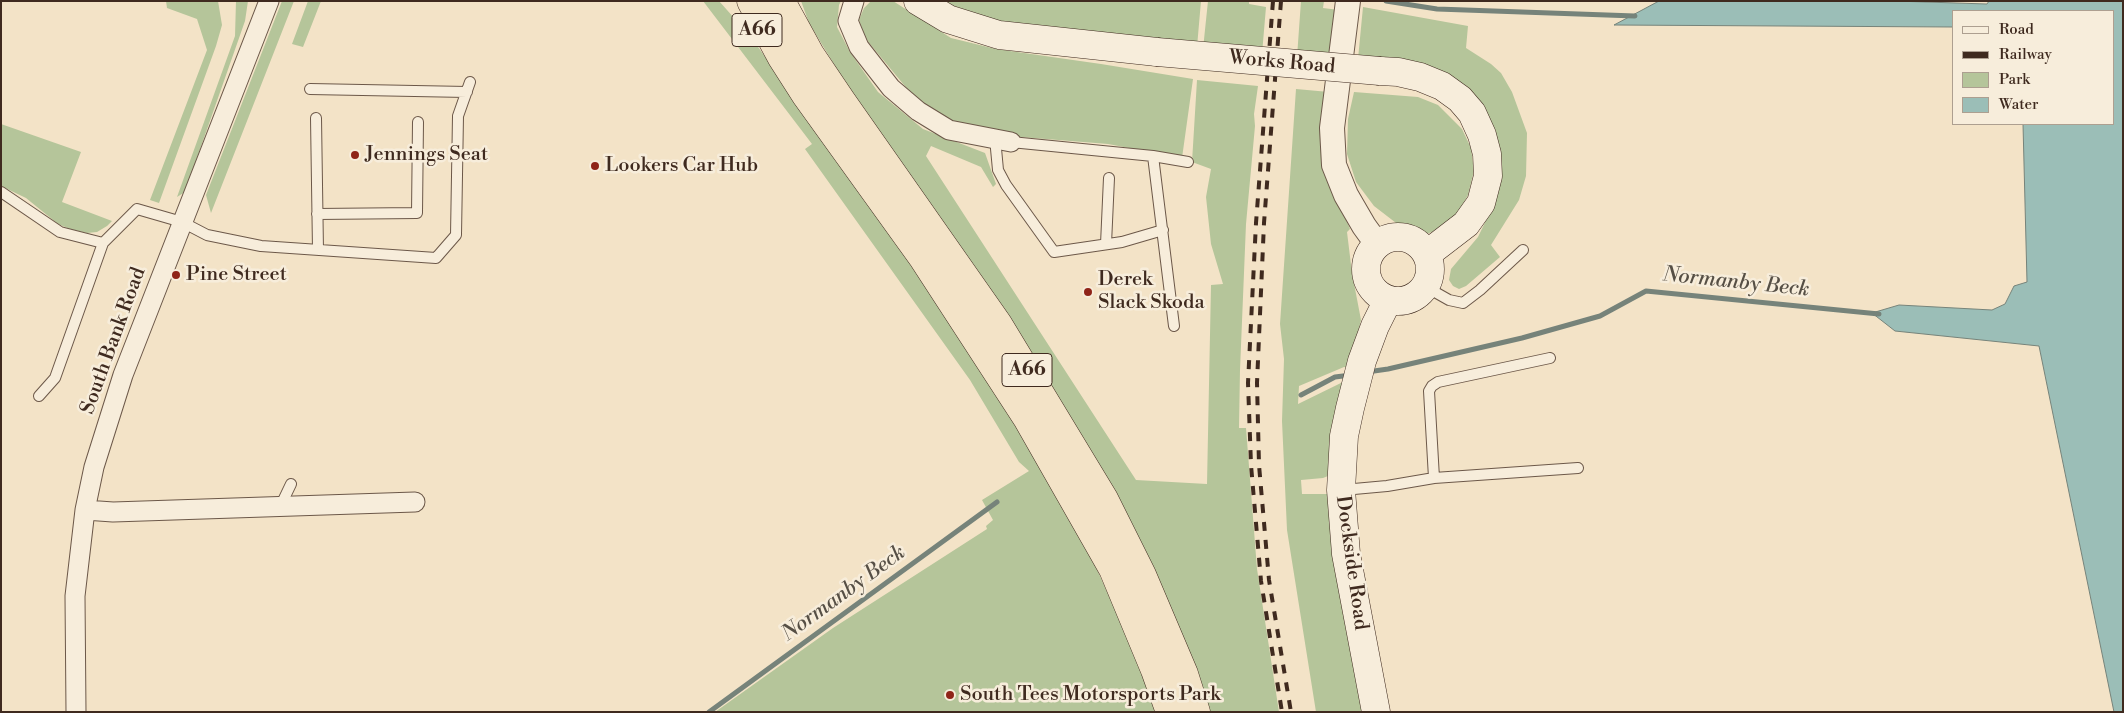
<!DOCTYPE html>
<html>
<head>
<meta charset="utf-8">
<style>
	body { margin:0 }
	#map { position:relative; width:2124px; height:713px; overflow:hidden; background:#f3e3c7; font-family:"Libre Bodoni",serif }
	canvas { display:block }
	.frame { position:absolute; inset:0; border:2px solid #3f2a1f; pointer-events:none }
	.legend { position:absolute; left:1952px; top:10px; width:162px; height:115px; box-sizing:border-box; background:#f7eddb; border:1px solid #ad9f90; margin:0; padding:6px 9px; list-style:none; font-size:15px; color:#3f2a1f }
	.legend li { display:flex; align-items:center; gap:10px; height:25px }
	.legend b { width:25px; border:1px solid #ad9f90 }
</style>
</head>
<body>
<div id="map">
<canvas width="2124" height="713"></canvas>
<div class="frame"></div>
<ul class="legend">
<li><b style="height:6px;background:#f7eddb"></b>Road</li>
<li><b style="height:6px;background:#3f2a1f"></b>Railway</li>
<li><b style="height:14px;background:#b5c59a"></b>Park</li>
<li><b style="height:14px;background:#9bbeb7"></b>Water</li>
</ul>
</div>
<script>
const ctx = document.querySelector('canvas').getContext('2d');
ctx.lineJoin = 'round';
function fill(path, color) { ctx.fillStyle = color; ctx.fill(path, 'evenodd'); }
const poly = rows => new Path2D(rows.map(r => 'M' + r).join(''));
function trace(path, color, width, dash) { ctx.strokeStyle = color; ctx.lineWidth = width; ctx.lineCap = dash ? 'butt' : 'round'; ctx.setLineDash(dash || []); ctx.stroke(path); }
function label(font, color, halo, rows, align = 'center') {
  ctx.font = font + ' "Libre Bodoni",serif'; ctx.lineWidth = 5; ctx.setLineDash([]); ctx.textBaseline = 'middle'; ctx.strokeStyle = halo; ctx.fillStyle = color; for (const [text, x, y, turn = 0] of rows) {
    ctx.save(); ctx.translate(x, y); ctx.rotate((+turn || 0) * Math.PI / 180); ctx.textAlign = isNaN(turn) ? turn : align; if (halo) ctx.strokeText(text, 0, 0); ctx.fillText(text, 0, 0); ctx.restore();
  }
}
fill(poly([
	[166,1,218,1,222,25,216,46,159,203,150,200,207,50,197,19,167,8],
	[236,1,248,1,245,21,185,192,177,197,235,36],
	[282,1,294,1,211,213,206,195],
	[308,1,321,1,303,47,292,44],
	[703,1,719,1,751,37,936,297,986,374,1080,532,1134,651,1158,712,715,712,833,628,987,529,986,526,993,520,982,500,1029,471,1019,462,970,380,805,149,812,144],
	[801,1,841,1,839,5,837,27,850,52,878,92,923,129,985,153,996,184,993,187,981,167,931,146,926,156,1136,480,1207,484,1211,285,1223,284,1211,244,1206,197,1211,169,1192,162,1197,80,1258,86,1254,114,1255,126,1246,224,1240,370,1239,428,1246,428,1257,569,1279,712,1206,712,892,160,809,23],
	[871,1,893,1,951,38,996,49,1101,64,1193,79,1182,158,1108,144,996,135,942,121,909,91,865,38,859,20,864,8],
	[939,1,1201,1,1197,47,1012,32],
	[1208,1,1249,1,1249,4,1266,7,1262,54,1203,49],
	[1301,1,1324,1,1323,8,1339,10,1334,61,1297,57],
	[1363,7,1468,26,1466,48,1491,64,1501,73,1512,92,1527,133,1526,176,1519,200,1491,245,1500,257,1466,286,1459,289,1453,286,1449,280,1451,269,1478,237,1496,200,1502,169,1495,132,1483,112,1358,59],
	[1296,89,1329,92,1325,169,1350,229,1347,232,1352,273,1361,320,1350,367,1344,367,1299,386,1298,404,1345,381,1333,474,1323,478,1301,480,1302,494,1327,494,1332,498,1364,712,1316,712,1287,530,1282,421,1284,359,1280,324],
	[1354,92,1418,97,1438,105,1462,129,1471,148,1474,171,1468,195,1459,211,1442,228,1424,235,1400,226,1374,206,1356,182,1347,154,1348,119],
	[1,124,81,152,62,202,112,221,107,226,97,232,87,233,70,229,58,224,26,198,1,186]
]), '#b5c59a');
const water = poly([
	[1659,1,1895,1,1987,4,1989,1,2123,1,2123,712,2114,712,2039,346,1895,331,1872,313,1899,305,1992,310,2005,304,2014,286,2027,282,2023,124,2113,124,2113,11,1953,11,1953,27,1614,25,1659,1]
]);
fill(water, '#9bbeb7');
trace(water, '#76837a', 1);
trace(poly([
	[1386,1,1437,9,1635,16],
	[1367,372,1388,369,1522,338,1600,316,1646,291,1879,314],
	[1301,395,1335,377,1351,375],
	[709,712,997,502]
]), '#76837a', 5);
const service = poly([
	[310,89,467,92],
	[316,118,318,250],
	[995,138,998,170,1006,185,1054,252,1122,242,1163,230],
	[1011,142,1153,156,1188,162],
	[1153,156,1174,326],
	[1,192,60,232,103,243,137,209,182,222,207,235,261,246,436,258,456,235,458,116,470,82],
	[317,214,417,213,418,122],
	[1106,244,1109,178],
	[1426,287,1449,300,1463,303,1480,290,1523,250],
	[39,396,55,378,103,243],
	[1434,478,1429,391,1432,386,1438,382,1550,358],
	[1343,490,1387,486,1434,478,1578,468],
	[280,507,291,484]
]);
const minor = poly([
	[854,1,848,21,859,47,891,88,918,111,949,130,1011,142],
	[85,510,113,512,415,502],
	[76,712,75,596,85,510,94,467,123,375,269,1]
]);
const tertiary = poly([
	[1348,1,1332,128,1334,165,1346,195,1364,226,1377,244]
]);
const secondary = poly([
	[918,1,948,19,999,35,1157,52],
	[1380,71,1398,72,1420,77,1442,86,1460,99,1472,113,1482,135,1487,154,1488,176,1481,203,1466,224,1427,254],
	'1366 269a32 32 0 1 1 64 0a32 32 0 1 1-64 0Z',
	[1376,712,1346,554,1341,490,1344,436,1350,408,1362,361,1375,326,1388,300]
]);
const trunk = poly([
	[751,1,782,58,805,94,923,258,1027,418,1113,569,1155,670,1170,712],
	[781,1,810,54,841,100,998,324,1104,499,1142,575,1184,674,1196,712]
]);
trace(service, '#6c5849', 12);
trace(minor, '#6c5849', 21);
trace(tertiary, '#6c5849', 26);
trace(secondary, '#3f2a1f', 29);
trace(trunk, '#3f2a1f', 29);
trace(service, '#f7eddb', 10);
trace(minor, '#f7eddb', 19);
trace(tertiary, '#f7eddb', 24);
trace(secondary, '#f7eddb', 28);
trace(trunk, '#f3e3c7', 28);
trace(poly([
	[1273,1,1256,223,1248,383,1251,465,1261,581,1282,712],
	[1281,1,1264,223,1257,383,1259,465,1269,580,1291,712]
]), '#3f2a1f', 4, [9, 9]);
const secondaryBridge = poly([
	[1157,52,1380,71]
]);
trace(secondaryBridge, '#3f2a1f', 29, []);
trace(secondaryBridge, '#f7eddb', 28);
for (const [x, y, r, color] of [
	[355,155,5,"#8f2418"],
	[595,166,5,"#8f2418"],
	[176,275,5,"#8f2418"],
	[1088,292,5,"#8f2418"],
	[950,695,5,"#8f2418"]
]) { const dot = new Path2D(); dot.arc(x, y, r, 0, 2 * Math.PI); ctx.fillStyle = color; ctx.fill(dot); trace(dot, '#f7eddb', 2); }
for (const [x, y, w] of [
	[757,30,50],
	[1027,370,50]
]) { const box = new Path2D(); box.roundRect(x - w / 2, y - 16.5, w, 33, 4); ctx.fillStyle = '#f7eddb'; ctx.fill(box); trace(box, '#3f2a1f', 1); }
label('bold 19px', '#3f2a1f', null, [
	["A66",757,30],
	["A66",1027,370]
]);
label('20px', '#3f2a1f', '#f7eddb', [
	["Works Road",1282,63,5],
	["South Bank Road",114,341,-70],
	["Dockside Road",1351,563,82]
]);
label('20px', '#3f2a1f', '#f7eddb', [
	["Jennings Seat",365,155],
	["Lookers Car Hub",605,166],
	["Pine Street",186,275],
	["Derek",1098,280],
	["Slack Skoda",1098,303],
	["South Tees Motorsports Park",960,695]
], 'left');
label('italic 21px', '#564f45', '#f7eddb', [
	["Normanby Beck",1736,283,6],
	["Normanby Beck",844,594,-36]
]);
</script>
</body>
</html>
